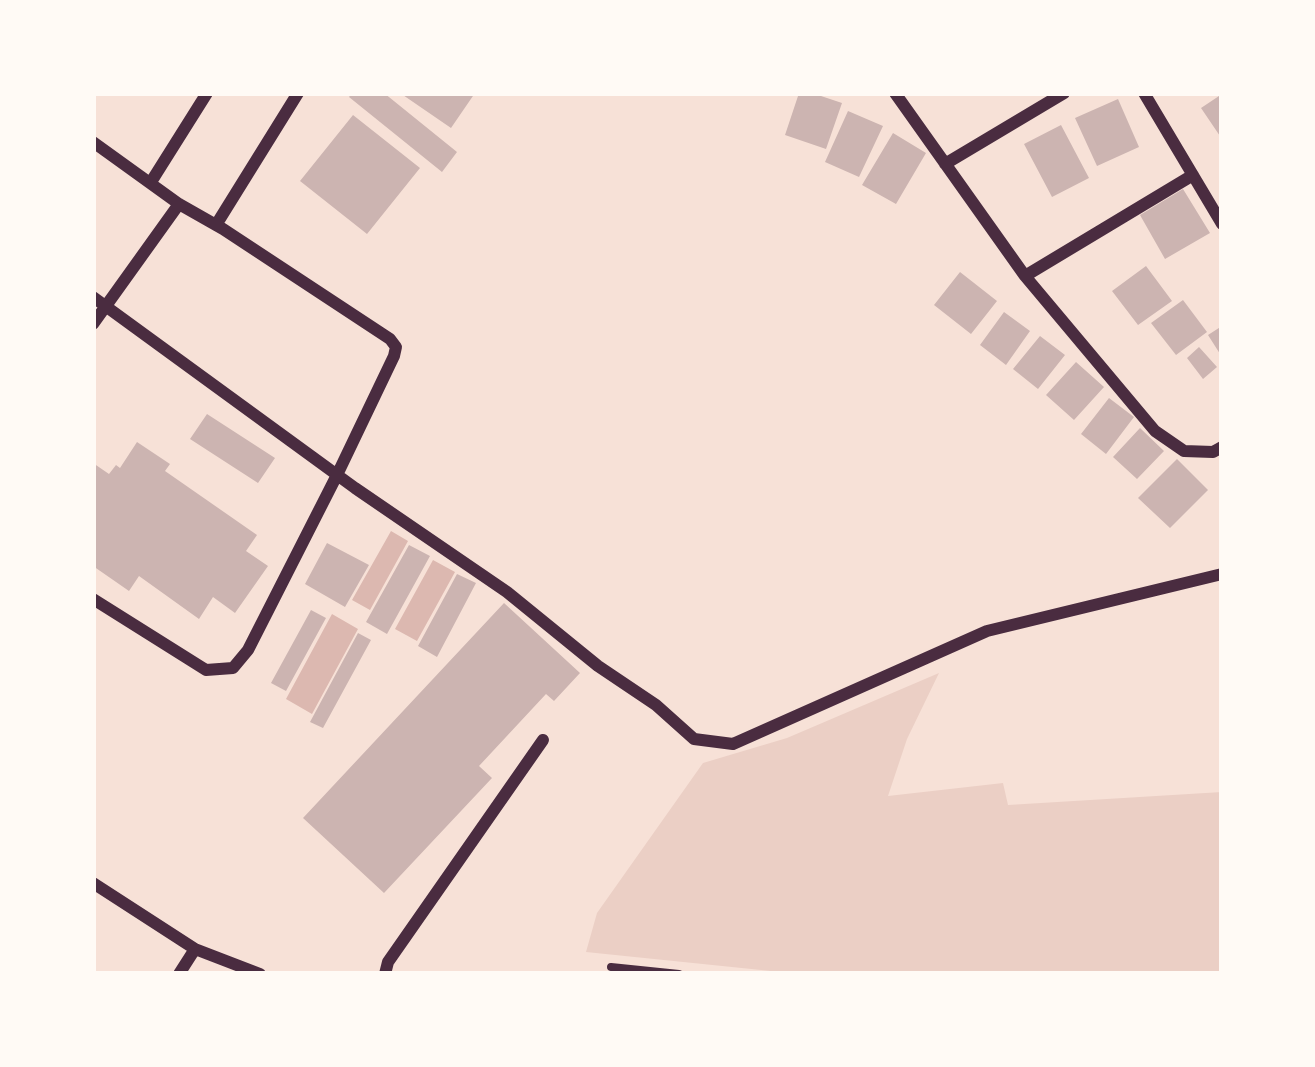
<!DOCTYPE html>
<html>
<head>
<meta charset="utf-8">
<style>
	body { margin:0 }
	#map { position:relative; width:1315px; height:1067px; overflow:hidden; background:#f7e1d7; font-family:"PT Serif",serif }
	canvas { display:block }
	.frame { position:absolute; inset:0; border:96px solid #fffaf5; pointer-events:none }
</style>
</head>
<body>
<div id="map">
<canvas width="1315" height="1067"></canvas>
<div class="frame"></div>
</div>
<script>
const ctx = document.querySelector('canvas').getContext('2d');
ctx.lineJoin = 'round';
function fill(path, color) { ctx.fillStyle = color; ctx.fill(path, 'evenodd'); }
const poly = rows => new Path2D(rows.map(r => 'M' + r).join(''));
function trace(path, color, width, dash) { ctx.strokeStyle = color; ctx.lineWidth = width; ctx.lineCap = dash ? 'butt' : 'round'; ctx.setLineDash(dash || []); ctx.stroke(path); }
fill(poly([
	[939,673,907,739,888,796,1003,783,1008,805,1222,792,1222,974,800,974,586,952,597,913,703,763,787,738]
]), '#ebcfc5');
fill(poly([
	[391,531,408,541,370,610,352,600],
	[433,560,455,572,417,641,395,629],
	[332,614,358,629,312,714,286,699]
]), '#dcb8b0');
fill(poly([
	[352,93,384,93,457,152,442,172,349,97],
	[400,93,475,93,451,128],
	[799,93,812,93,842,103,826,149,785,135],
	[1222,94,1222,139,1201,108],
	[1118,99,1139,147,1097,166,1075,118],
	[848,111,883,126,859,177,825,162],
	[353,115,420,168,367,234,300,181],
	[1061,125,1089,178,1052,197,1024,144],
	[893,133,926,153,896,204,862,185],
	[1183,189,1210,233,1165,259,1140,215],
	[1146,266,1172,301,1138,325,1112,291],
	[960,272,997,301,971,334,934,305],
	[1183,300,1207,332,1176,355,1151,323],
	[1004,312,1030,331,1006,365,980,345],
	[1222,326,1222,357,1208,335],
	[1040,336,1065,355,1038,389,1013,369],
	[1199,347,1217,367,1203,379,1187,358],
	[1076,362,1104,387,1074,420,1046,395],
	[1109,398,1134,417,1106,454,1081,434],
	[207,414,275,458,258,483,190,439],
	[1140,428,1164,451,1137,479,1113,457],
	[137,442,170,464,165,471,257,535,246,551,268,566,235,613,213,597,199,619,139,576,129,591,93,566,93,463,109,474,116,465,120,468],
	[1177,459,1208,490,1170,528,1138,498],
	[327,543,369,565,345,607,305,584],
	[409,545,430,556,387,634,366,622],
	[457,574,476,583,437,657,418,646],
	[504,603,580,673,554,701,546,694,479,766,492,778,384,893,303,818],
	[311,610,326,618,286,691,271,683],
	[358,633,371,640,323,728,310,722]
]), '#ccb4b1');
trace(poly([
	[611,967,679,974]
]), '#4a2c40', 8);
trace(poly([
	[895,93,1025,276,1155,431,1184,451,1213,452,1222,447],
	[1144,93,1222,224],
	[93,142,179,204,223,229,390,339,396,347,394,356,337,475,248,650,233,668,206,670,93,599],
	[945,164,1064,93],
	[151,182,207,93],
	[216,225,298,93],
	[1025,276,1193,175],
	[93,297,355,488,507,592,598,666,656,705,694,739,733,744,987,631,1222,574],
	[93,324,179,204],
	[93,883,195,949,260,974],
	[179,974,195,949],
	[385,974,388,962,543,740]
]), '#4a2c40', 12);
</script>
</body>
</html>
